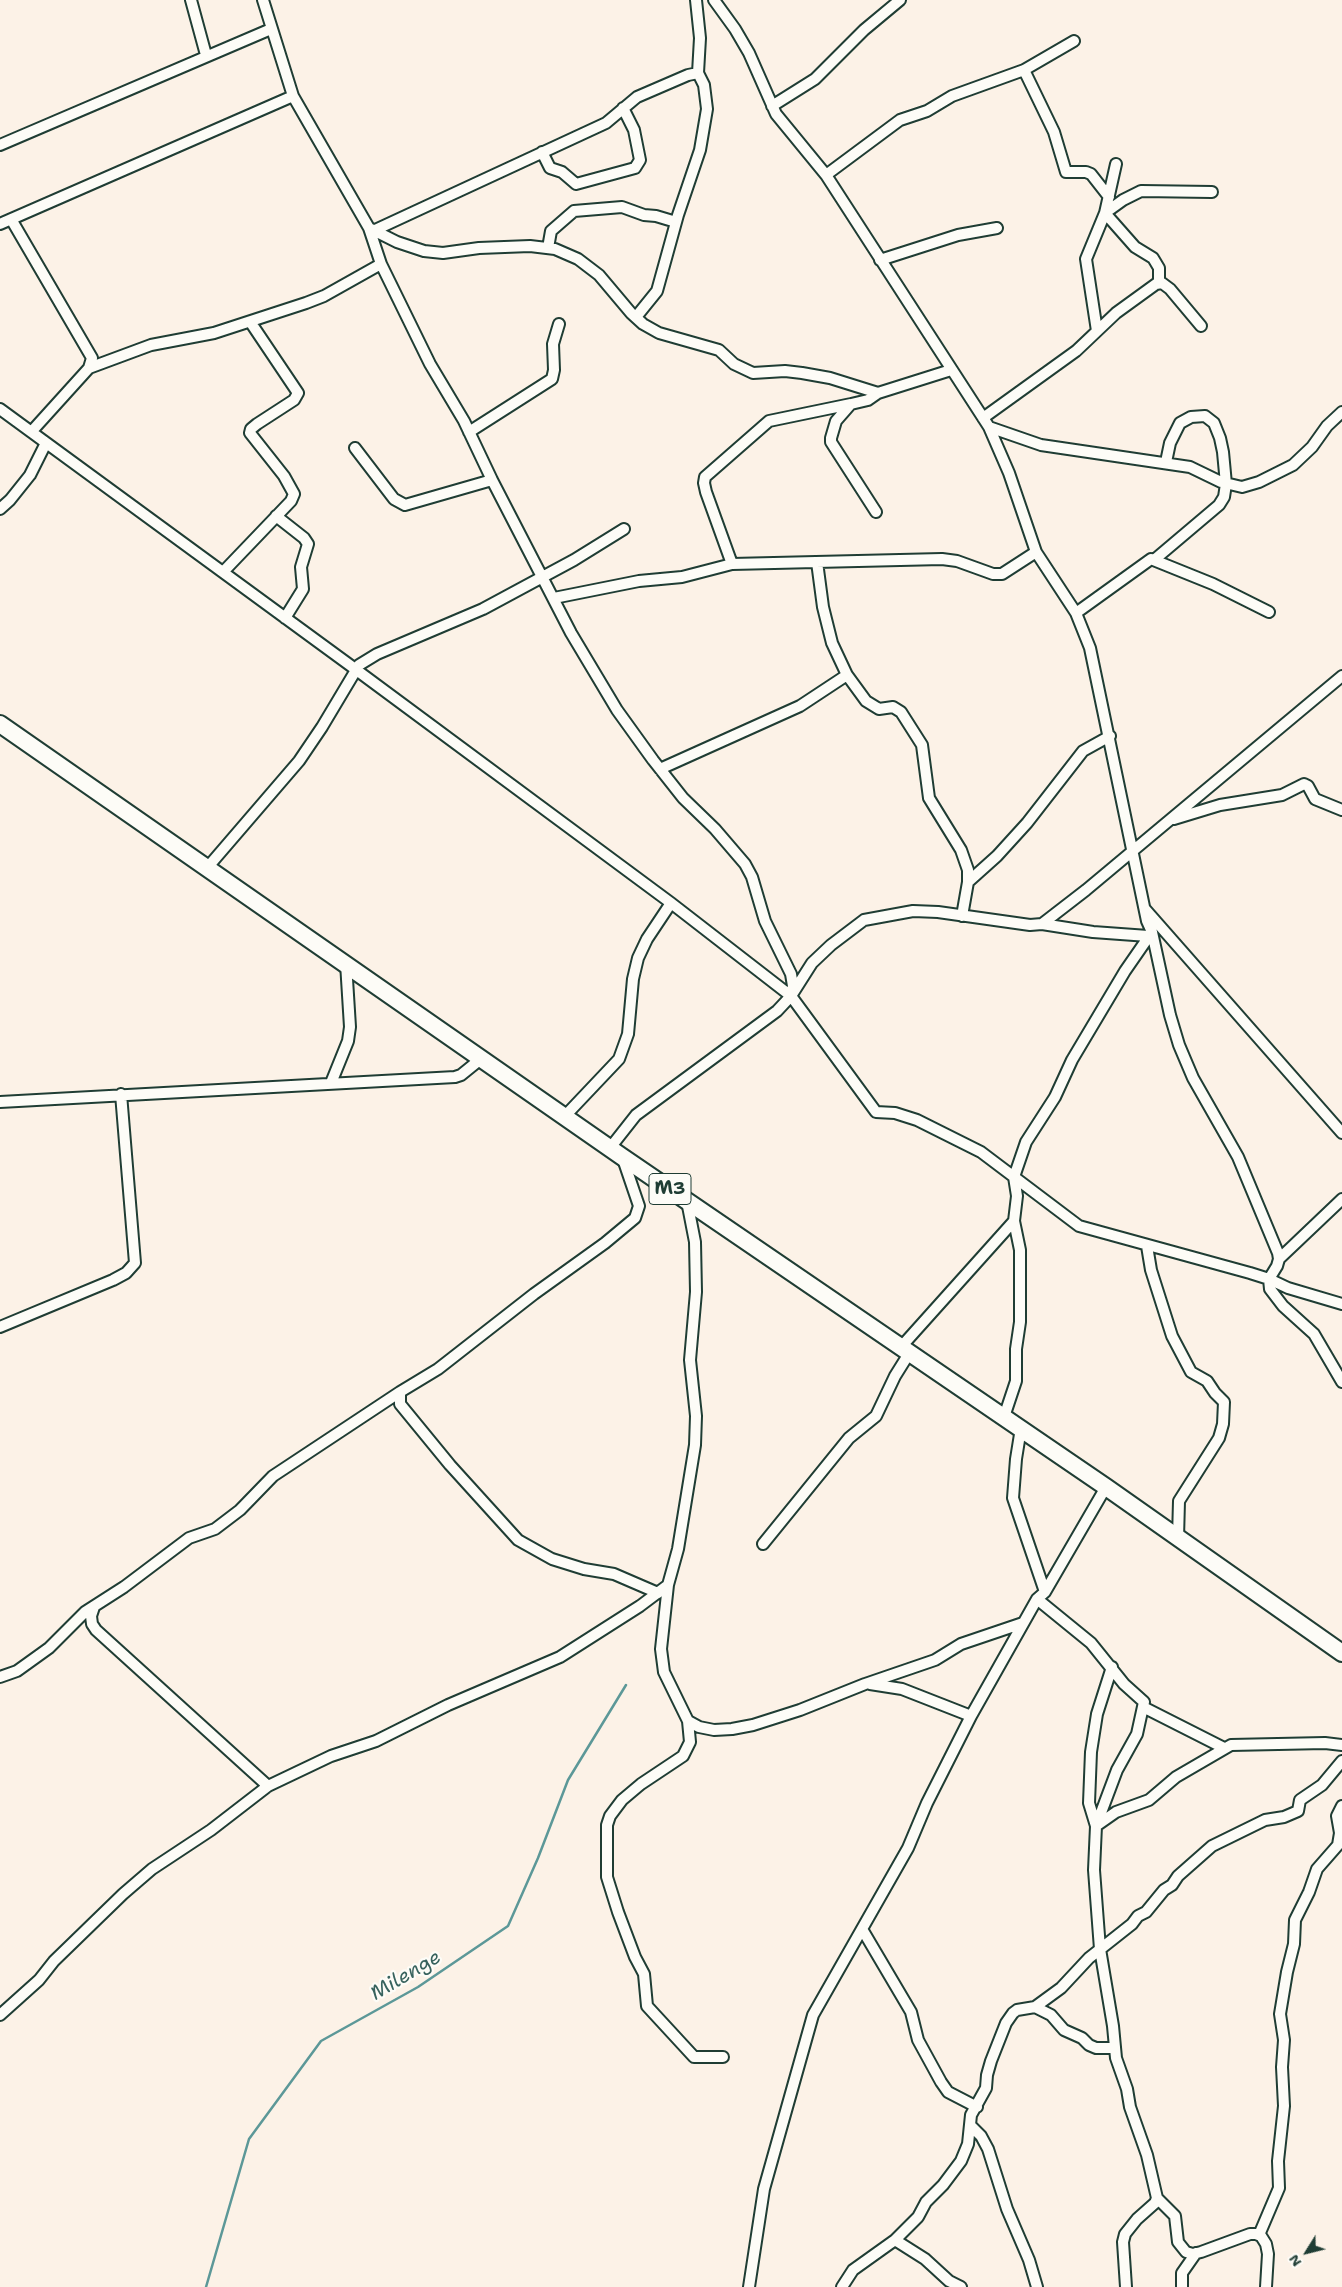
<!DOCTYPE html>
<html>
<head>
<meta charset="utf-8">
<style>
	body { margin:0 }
	#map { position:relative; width:1342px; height:2287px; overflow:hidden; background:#fcf2e7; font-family:"Shantell Sans",sans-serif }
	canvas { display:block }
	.north { position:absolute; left:1282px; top:2227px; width:50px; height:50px; -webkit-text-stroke:4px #fdfcf7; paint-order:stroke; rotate:234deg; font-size:14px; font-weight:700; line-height:20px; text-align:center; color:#1f3d34 }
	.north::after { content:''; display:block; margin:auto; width:18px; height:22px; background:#1f3d34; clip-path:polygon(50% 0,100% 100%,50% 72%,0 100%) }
</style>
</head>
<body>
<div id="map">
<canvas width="1342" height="2287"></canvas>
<div class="north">N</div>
</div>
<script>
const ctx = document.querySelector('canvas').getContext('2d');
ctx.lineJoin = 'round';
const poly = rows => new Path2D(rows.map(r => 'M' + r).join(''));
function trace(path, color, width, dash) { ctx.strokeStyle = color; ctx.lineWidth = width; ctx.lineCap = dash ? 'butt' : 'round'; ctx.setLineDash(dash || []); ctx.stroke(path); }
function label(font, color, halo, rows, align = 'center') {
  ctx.font = font + ' "Shantell Sans",sans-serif'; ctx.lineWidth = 4.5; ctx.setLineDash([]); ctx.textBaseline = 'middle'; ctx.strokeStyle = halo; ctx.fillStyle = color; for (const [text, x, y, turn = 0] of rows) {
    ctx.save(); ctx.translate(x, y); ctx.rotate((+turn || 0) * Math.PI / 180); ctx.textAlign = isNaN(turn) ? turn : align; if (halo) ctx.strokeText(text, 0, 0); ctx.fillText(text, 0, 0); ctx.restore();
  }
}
trace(poly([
	[206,2287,249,2139,321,2041,418,1987,508,1926,538,1858,568,1780,626,1685]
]), '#5c9898', 2.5);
const minor = poly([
	[191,0,206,55],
	[263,0,293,96,369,228,381,264,430,364,464,421,492,480,571,633,617,710,653,760,683,798,715,829,745,864,752,877,765,921,791,974,793,986,791,996],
	[714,0,735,29,749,53,776,114,826,175,989,427,1009,473,1036,552,1076,613,1090,648,1147,921,1152,932,1170,1015,1179,1045,1193,1078,1238,1157,1278,1253,1279,1259,1277,1266,1269,1279,1270,1289,1283,1306,1314,1334,1342,1382],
	[1024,70,1054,132,1066,172,1086,172,1091,174,1109,197],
	[772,106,815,79,864,30,900,0],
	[0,145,271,29],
	[542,152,550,168,562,172,576,184,635,168,640,160,634,130,623,108],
	[826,175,900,120,927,111,952,96,1024,70,1074,41],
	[11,219,92,358,89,368,32,431],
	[0,224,293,96],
	[369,228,397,242,424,251,443,253,479,248,530,246,555,249,578,259,599,275,631,313,643,324,659,333,719,350,734,364,753,373,785,371,802,373,830,378,878,393,951,370],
	[375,230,606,123,637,97,688,75,698,73],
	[548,248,551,231,574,211,622,207,644,215,656,216,676,222],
	[880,260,958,235,997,228],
	[1159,283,1159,268,1153,258,1135,247,1105,213,1123,200,1141,191,1212,192],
	[636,317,657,291,678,215,700,150,707,109,704,85,698,73,700,38,696,0],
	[1097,331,1086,259,1105,213,1116,164],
	[89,368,151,345,214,333,306,303,324,296,381,264],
	[850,405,836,421,831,438,831,442,876,512],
	[0,409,347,663,671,903,791,996,876,1112,895,1113,917,1120,981,1152,1079,1226,1250,1273,1269,1279,1288,1288,1342,1304],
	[983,418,1076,351,1116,313,1156,284,1162,283,1170,289,1201,326],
	[989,427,1041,445,1190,467,1221,482,1242,487,1259,482,1293,465,1312,447,1327,426,1342,412],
	[469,432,552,379,554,370,553,344,559,324],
	[355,448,394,499,405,505,492,480],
	[0,509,10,500,30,475,46,443],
	[276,516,304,538,308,544,301,567,303,589,285,618],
	[1154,560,1219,505,1224,497,1226,484,1223,452,1220,438,1214,423,1205,416,1191,417,1180,423,1170,443,1166,462],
	[817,562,823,607,832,643,847,675,866,701,879,709,893,707,901,712,922,745,929,798,961,850,968,870,968,882,962,916],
	[732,564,706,492,704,483,705,477,769,421,851,404,868,400,878,393],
	[223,572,291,501,294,494,284,476,250,433,251,429,257,424,294,400,298,393,251,323],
	[554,598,639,581,682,577,732,564,942,559,957,561,993,574,1002,574,1036,552],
	[1076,613,1151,559,1213,584,1269,612],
	[660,769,800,706,847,675],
	[1174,819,1220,805,1282,795,1304,784,1308,786,1315,799,1342,810],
	[207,868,299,761,322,727,359,665,377,654,483,609,574,560,624,529],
	[968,882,997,856,1027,823,1083,751,1110,736],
	[1145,909,1342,1133],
	[1042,924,1093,932,1148,936],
	[331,1083,348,1041,350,1027,346,963],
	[0,1102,455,1077,461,1075,482,1058],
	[565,1116,619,1059,628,1034,633,979,638,958,647,939,671,903],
	[610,1148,636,1115,777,1011,791,996,812,963,831,945,864,920,913,911,938,912,1030,925,1042,924,1086,890,1342,676],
	[623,1159,639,1206,635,1218,605,1243,534,1294,438,1369,400,1392,400,1404,450,1465,518,1540,552,1559,584,1569,614,1574,658,1593],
	[687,1201,695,1242,696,1292,690,1360,696,1416,695,1445,678,1549,668,1585,661,1649,664,1672,688,1721,690,1742,683,1756,641,1784,622,1800,610,1816,607,1825,607,1877,618,1912,635,1957,644,1974,647,2006,694,2057,723,2057],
	[1147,1246,1151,1270,1172,1336,1191,1372,1207,1381,1215,1393,1224,1402,1223,1424,1219,1438,1179,1501,1178,1538],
	[1279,1259,1342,1199],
	[0,1327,113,1280,126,1273,135,1263,121,1094],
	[901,1347,1014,1221],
	[1004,1417,1016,1381,1016,1349,1020,1322,1020,1250,1014,1221,1017,1196,1014,1177,1026,1142,1055,1097,1072,1060,1125,971,1152,932],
	[1021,1428,1016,1459,1013,1498,1045,1592],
	[763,1544,849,1438,876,1416,895,1376,910,1352],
	[1037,1599,1091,1643,1124,1684,1144,1702,1137,1734,1117,1770,1096,1826,1094,1870,1100,1949,1113,2026,1116,2058,1127,2089,1130,2107,1147,2155,1157,2198,1175,2216,1178,2242,1186,2252,1193,2254,1201,2252,1250,2234,1256,2234,1261,2236,1266,2244,1268,2254,1266,2287],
	[94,1607,91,1616,92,1624,96,1630,268,1786],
	[0,1677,17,1671,49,1648,85,1612,124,1587,189,1538,215,1529,240,1510,273,1476,400,1392],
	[870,1684,902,1689,971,1716],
	[1143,1707,1224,1748],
	[688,1721,699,1727,714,1730,732,1729,753,1725,800,1710,865,1684,935,1660,961,1644,1023,1623],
	[1096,1826,1116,1812,1149,1800,1176,1777,1231,1745,1325,1743,1342,1745],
	[1096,1826,1089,1803,1091,1752,1097,1714,1112,1667],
	[862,1929,911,2012,918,2040,941,2082,948,2092,977,2107],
	[1035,2007,1051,2015,1064,2030,1082,2038,1089,2045,1096,2048,1115,2048],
	[0,2015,39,1980,54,1961,123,1894,152,1869,211,1830,268,1786,331,1756,376,1741,448,1705,560,1657,640,1606,668,1585],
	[970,2125,981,2136,988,2149,1007,2209,1029,2260,1037,2287],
	[1259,2235,1279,2188,1278,2161,1284,2106,1282,2067,1284,2040,1280,2014,1287,1972,1294,1944,1295,1920,1309,1892,1317,1869,1338,1845,1340,1833,1337,1816,1342,1806],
	[895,2240,925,2259,949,2281,961,2287],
	[749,2287,764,2189,813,2015,908,1848,927,1803,971,1716,1037,1599,1045,1592,1106,1487],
	[842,2287,853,2270,895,2240,918,2217,926,2202,943,2185,961,2161,968,2144,971,2115,986,2088,987,2075,991,2061,1006,2023,1013,2013,1017,2010,1035,2007,1061,1988,1089,1958,1132,1924,1138,1916,1146,1912,1164,1890,1172,1885,1178,1876,1212,1846,1265,1820,1284,1817,1298,1811,1300,1800,1322,1785,1342,1761],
	[1126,2287,1123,2242,1125,2234,1137,2219,1155,2203,1157,2198],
	[1182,2287,1182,2273,1196,2253]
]);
const primary = poly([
	[0,724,621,1156,1106,1487,1342,1653]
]);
trace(minor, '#1f3d34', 14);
trace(primary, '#1f3d34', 20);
trace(minor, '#fdfcf7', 10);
trace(primary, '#fdfcf7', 16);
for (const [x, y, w] of [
	[670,1189,42]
]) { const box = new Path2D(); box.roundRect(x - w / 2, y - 15.5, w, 31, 4); ctx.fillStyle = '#fdfcf7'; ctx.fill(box); trace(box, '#1f3d34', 1); }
label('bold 18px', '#1f3d34', null, [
	["M3",670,1189]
]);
label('italic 20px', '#38635e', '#fdfcf7', [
	["Milenge",406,1976,-31]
]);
</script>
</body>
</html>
